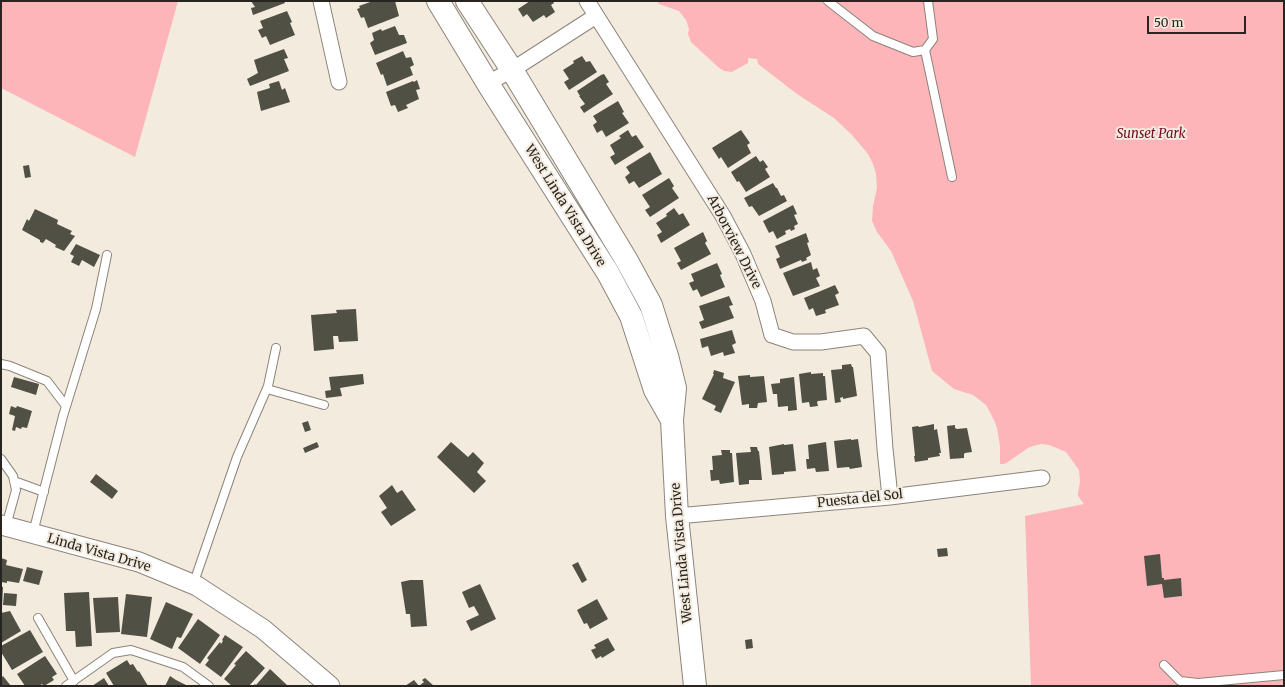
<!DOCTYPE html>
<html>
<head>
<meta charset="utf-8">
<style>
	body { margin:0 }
	#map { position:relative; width:1285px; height:687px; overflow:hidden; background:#f4ebdf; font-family:Merriweather,serif }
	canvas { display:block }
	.frame { position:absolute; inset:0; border:2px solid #282520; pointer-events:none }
	.scale { position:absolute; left:1147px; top:16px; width:99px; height:18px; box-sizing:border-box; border:2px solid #282520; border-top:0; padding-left:5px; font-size:12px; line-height:14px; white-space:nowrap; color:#282520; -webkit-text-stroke:3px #f4ebdf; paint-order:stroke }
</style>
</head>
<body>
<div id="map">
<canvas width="1285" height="687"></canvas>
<div class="frame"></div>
<div class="scale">50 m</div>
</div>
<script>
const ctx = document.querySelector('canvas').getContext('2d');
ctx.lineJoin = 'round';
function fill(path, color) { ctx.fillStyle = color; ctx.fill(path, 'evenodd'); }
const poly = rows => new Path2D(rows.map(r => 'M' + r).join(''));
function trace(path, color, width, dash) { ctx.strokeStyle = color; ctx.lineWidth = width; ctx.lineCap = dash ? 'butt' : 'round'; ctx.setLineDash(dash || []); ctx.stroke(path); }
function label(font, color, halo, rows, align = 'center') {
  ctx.font = font + ' Merriweather,serif'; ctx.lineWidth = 4; ctx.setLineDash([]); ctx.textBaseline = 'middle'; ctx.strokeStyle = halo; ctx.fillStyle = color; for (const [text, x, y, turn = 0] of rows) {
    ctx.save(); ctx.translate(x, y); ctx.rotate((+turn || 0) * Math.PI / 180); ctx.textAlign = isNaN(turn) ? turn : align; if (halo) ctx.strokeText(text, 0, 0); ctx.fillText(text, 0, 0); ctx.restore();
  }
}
fill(poly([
	[1,1,178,1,135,157,1,88],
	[657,1,1284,1,1284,686,1031,686,1025,516,1084,504,1078,496,1078,493,1080,482,1079,470,1066,452,1049,445,1041,444,1033,446,1028,448,1008,462,1004,464,1000,464,1000,446,997,428,994,420,986,405,973,395,954,389,932,371,913,301,891,251,877,232,872,221,873,206,877,188,876,174,873,164,868,154,852,135,834,118,797,94,758,64,757,59,748,58,748,63,732,72,724,71,718,67,691,42,688,34,689,29,686,20,679,11,659,4]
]), '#fdb5ba');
fill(poly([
	[251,1,284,1,285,3,253,15,251,8,255,7],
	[373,1,395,1,399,16,368,28,364,17,361,18,357,9,360,8,359,6],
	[530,1,553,1,554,3,551,5,555,12,546,18,544,15,533,22,527,14,523,17,518,9],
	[287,11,292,22,290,23,295,35,270,45,266,36,262,38,258,30,263,28,260,21],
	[395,26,399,35,404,35,407,43,375,55,370,43,374,40,372,33,381,29,382,31],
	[284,49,288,58,284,59,289,71,250,86,247,79,258,73,254,60],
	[403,51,406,58,411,57,414,65,410,67,413,75,387,86,383,74,381,75,376,63],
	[582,56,586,62,590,61,597,72,569,90,564,82,569,79,563,70,574,63,573,61],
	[604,74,609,82,606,84,613,94,584,113,580,107,585,104,579,96,580,96,577,91,601,75],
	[417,80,420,89,416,90,419,99,406,105,408,108,398,112,395,105,391,106,386,92,413,81,414,82],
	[279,81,282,90,285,88,290,102,261,111,257,92,270,88,269,84],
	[618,101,624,112,622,113,629,123,606,137,602,130,597,133,593,125,597,122,593,116],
	[628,130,632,137,636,135,644,147,615,165,610,157,615,154,610,145,621,138,619,136],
	[741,130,750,143,747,145,751,153,728,168,721,157,719,159,712,148],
	[650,152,662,174,639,188,634,181,629,184,625,177,630,173,626,167],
	[756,156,760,162,763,160,768,167,765,169,770,177,746,192,739,181,737,182,731,172],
	[29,165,31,177,25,178,23,166],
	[669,178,674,186,672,188,679,198,650,217,645,210,650,207,642,195],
	[773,183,776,188,777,188,781,196,784,195,787,201,759,216,752,206,749,207,744,198],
	[793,205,797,214,794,215,798,224,794,226,795,229,791,231,790,229,785,231,786,234,777,239,773,231,769,233,763,221],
	[674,208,679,215,683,213,690,225,661,243,657,235,662,232,656,223,667,216,666,214],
	[35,209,58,220,57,224,72,231,70,234,75,236,64,251,55,247,56,245,46,239,43,243,40,242,40,240,22,230,27,219,29,221],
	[703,232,707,241,705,243,711,254,681,270,677,263,681,261,674,248],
	[806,233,809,242,807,243,811,255,806,258,807,260,802,262,801,260,780,269,776,259,780,257,775,246],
	[76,244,100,255,94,267,82,260,79,266,71,262,74,256,70,254],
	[811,262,813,270,817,268,820,276,816,278,820,286,793,296,783,273],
	[717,263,722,274,720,275,725,287,701,297,697,289,693,291,689,283,694,281,691,274],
	[835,285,839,293,835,295,839,305,825,310,826,313,816,316,813,308,809,310,804,298],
	[729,296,733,305,729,306,734,318,702,329,699,322,704,320,699,306],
	[356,309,358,341,339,342,338,336,333,336,334,349,314,351,311,315,337,313,336,310],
	[732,330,736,343,732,345,735,353,724,356,723,352,711,356,708,346,702,348,700,339],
	[851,364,852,367,853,367,857,396,843,399,843,397,840,398,841,402,835,403,831,370,842,369,842,365],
	[714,370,724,373,723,378,735,382,721,413,714,410,716,406,702,399,714,374,713,374],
	[811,372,811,374,823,373,823,376,825,376,827,400,818,401,817,402,818,406,810,407,809,402,802,403,799,374],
	[363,374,364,384,340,388,342,396,326,398,325,391,331,390,329,377],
	[750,375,750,377,764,376,767,402,758,403,757,408,749,408,749,404,742,405,738,376],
	[14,377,39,384,36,395,11,387],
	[794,377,797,410,788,411,788,406,778,407,777,394,773,394,771,384,780,383,780,379],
	[11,406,16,408,17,406,32,411,27,428,22,427,21,429,16,427,15,431,12,430,15,416,9,414],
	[308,421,311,430,305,432,302,423],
	[934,424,934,430,937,429,941,453,939,453,940,456,928,458,928,460,915,462,914,456,915,456,912,427,918,426,919,427],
	[955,425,955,428,957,429,967,428,972,452,965,453,964,454,964,458,950,459,947,426],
	[851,439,851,440,858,439,862,467,850,469,849,467,837,468,834,441],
	[317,442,319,447,305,453,303,448],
	[451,442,468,457,473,452,484,463,477,472,486,481,474,493,437,457],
	[826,442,829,471,816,472,815,468,807,469,806,459,809,459,808,445],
	[784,444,784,445,793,444,796,471,784,472,784,474,772,475,769,447],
	[750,447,757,447,758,451,759,451,762,480,749,480,749,484,739,485,736,453,751,452],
	[721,450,730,450,730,453,732,453,734,482,720,484,719,480,711,481,710,470,713,470,712,456,722,455],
	[96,474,118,491,112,499,90,482],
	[392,485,397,493,402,490,416,510,391,526,381,512,387,508,379,496],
	[947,548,948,556,938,557,937,549],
	[1160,554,1162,578,1164,578,1164,580,1181,578,1182,596,1164,598,1162,584,1147,586,1144,556],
	[1,558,7,560,6,565,23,569,19,583,7,581,7,583,1,582],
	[578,562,587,580,582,583,572,565],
	[27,567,43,571,39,585,23,581],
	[410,580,423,580,427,626,411,627,410,614,406,614,401,582],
	[480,584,496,619,471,631,466,621,479,615,474,606,469,608,462,592],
	[1,587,3,587,2,608,1,608],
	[89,592,92,646,76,647,75,631,66,631,64,593],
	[4,593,17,594,16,606,3,605],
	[126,594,152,597,147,637,121,634],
	[118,597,120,632,96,633,93,598],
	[597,599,608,619,590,629,587,623,584,624,577,610],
	[166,602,193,614,181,638,177,637,172,649,150,639],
	[10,611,21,631,1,643,1,613],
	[198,619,220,635,200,664,178,648],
	[30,630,43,652,12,670,1,652,1,646],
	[225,635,243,647,221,677,205,665,209,660,207,658,220,642,221,644,223,641,222,640],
	[608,638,615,650,602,658,601,656,596,659,591,650,596,648,594,645],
	[752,639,753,648,746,649,745,640],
	[246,651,265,668,249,686,232,686,224,679,236,665,234,664],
	[45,656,57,674,52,677,54,680,44,686,42,684,39,686,25,686,17,674],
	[127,660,130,665,133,664,138,672,139,671,148,686,114,686,106,673],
	[270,669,288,686,253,686,255,684,256,685],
	[3,676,11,686,1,686,1,678],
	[170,676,176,680,188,686,165,686],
	[104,678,109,686,92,686],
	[425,678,434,686,405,686,414,680,419,686,424,682,422,680]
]), '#515044');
const service = poly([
	[828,1,873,36,913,52,925,50,933,39,928,1],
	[925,50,952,177],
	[1,364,10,366,47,381,66,406],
	[267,389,324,405],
	[1,459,13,476,16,490,6,526],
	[14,481,44,492],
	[33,533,63,416,96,309,107,255],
	[193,585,237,457,268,386,276,348],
	[38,618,74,681],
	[1164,665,1180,681,1198,683,1284,675],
	[66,686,113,653,131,650,183,667,209,686]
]);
const minor = poly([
	[321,1,339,82],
	[587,1,723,216,743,254,763,301,772,335,793,342,821,342,864,336,878,353,885,449,890,497],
	[488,83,512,70,596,16],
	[677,516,890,497,1042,478]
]);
const tertiary = poly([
	[1,525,139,562,197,586,263,629,330,686]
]);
const secondary = poly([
	[438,1,490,87,608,273,631,316,655,390,672,420],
	[467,1,512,70,627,261,651,305,667,356,675,388,672,420,677,516,695,686]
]);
trace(service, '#8c8479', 10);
trace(minor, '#8c8479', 17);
trace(tertiary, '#8c8479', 21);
trace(secondary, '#8c8479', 24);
trace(service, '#fff', 8);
trace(minor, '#fff', 15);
trace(tertiary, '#fff', 19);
trace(secondary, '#fff', 22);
label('italic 13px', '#740826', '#f4ebdf', [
	["Sunset Park",1151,134]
]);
label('13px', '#282520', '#f4ebdf', [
	["West Linda Vista Drive",565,206,58],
	["Arborview Drive",734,242,63],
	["Puesta del Sol",860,499,-6],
	["Linda Vista Drive",99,553,16],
	["West Linda Vista Drive",682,553,-95]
]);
</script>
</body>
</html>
